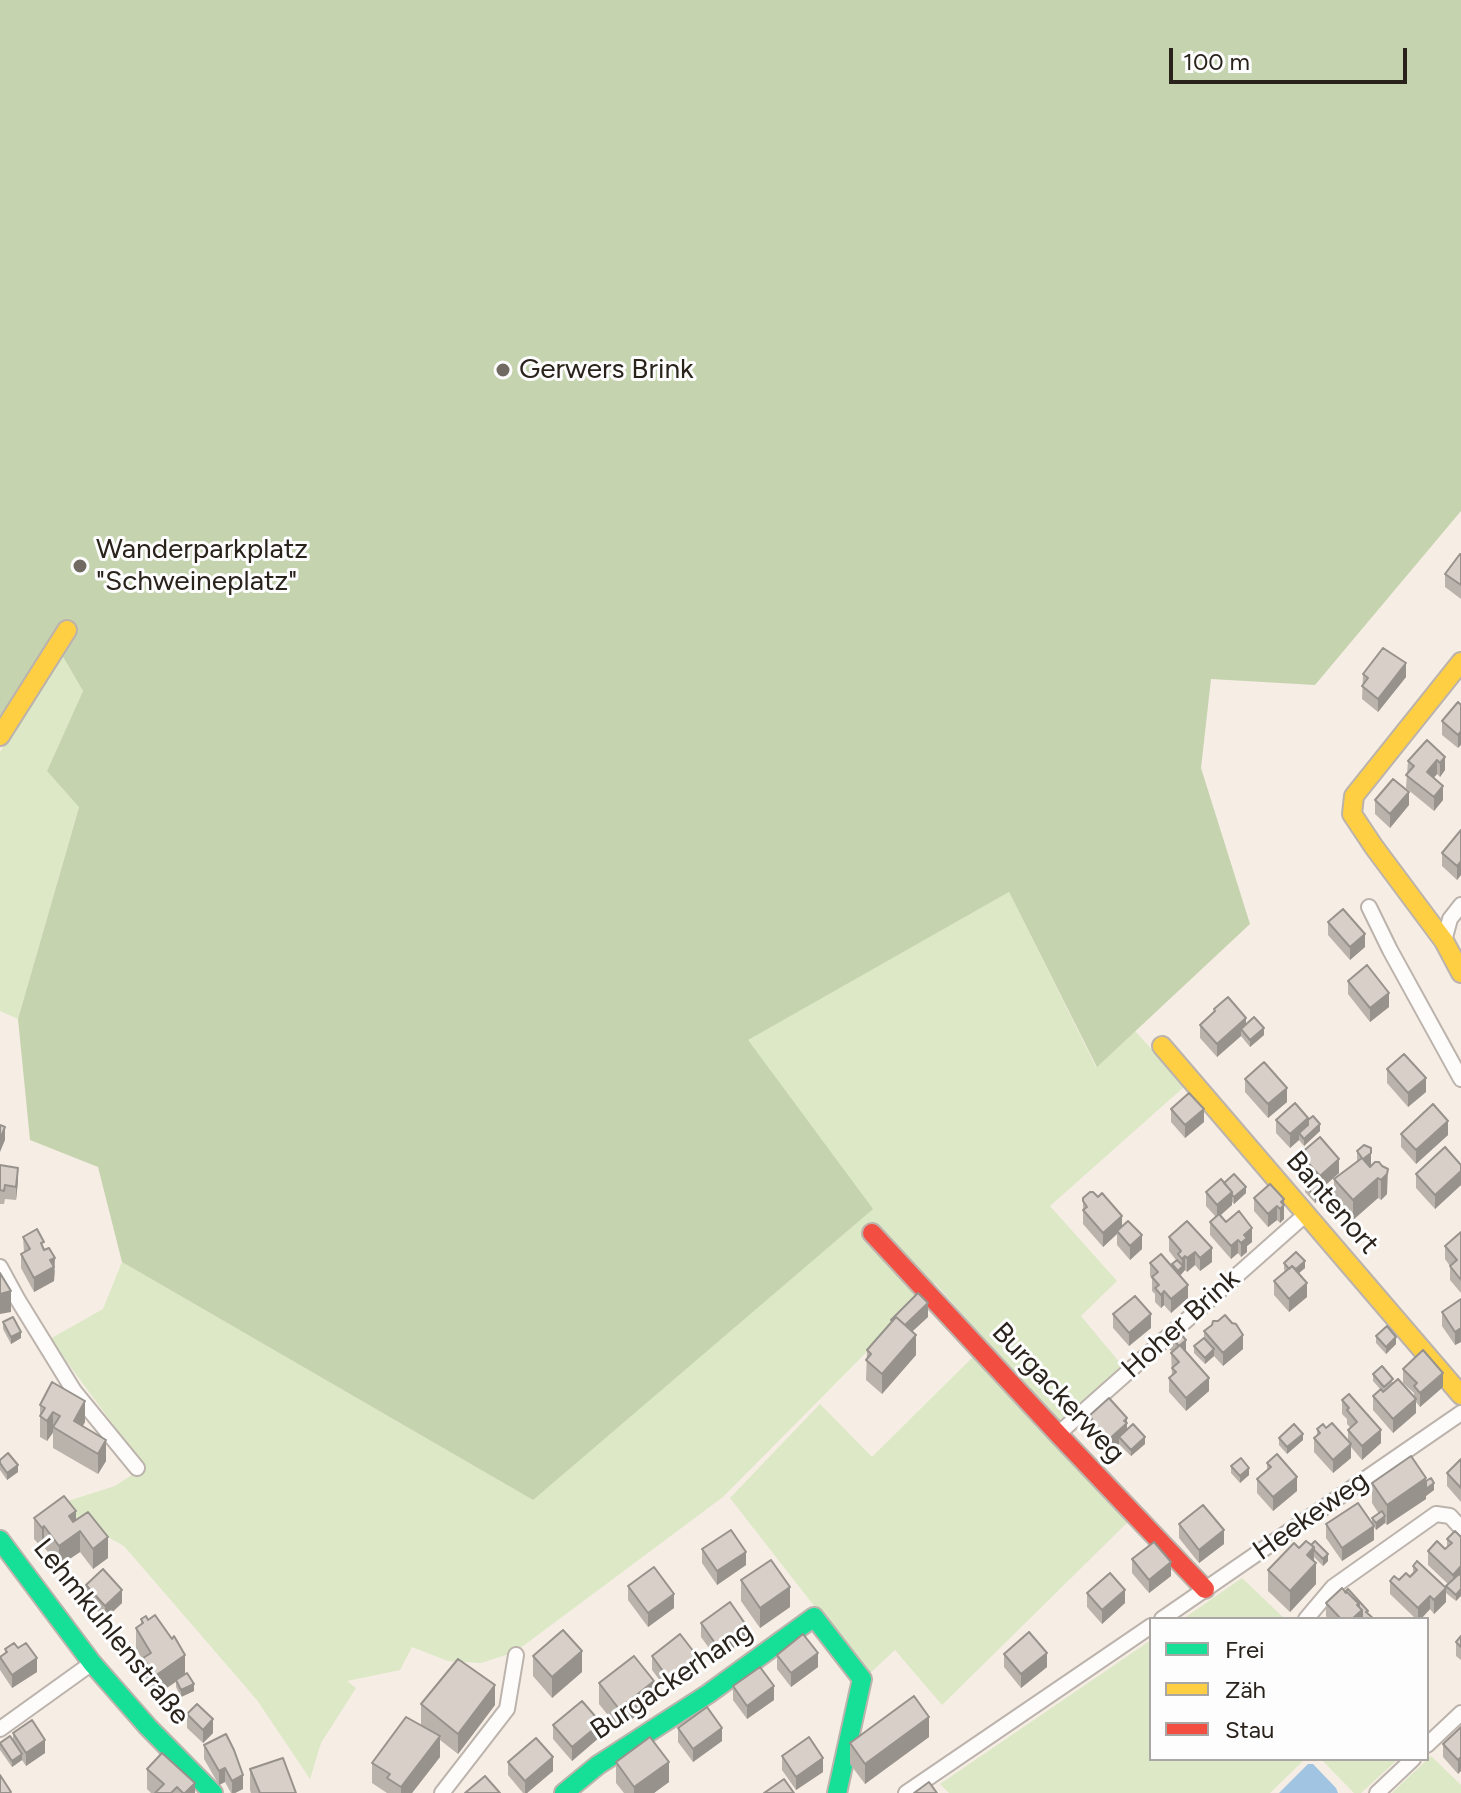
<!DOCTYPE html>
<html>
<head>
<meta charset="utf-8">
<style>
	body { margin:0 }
	#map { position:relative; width:1461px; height:1793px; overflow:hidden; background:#f6ede4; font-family:Figtree,sans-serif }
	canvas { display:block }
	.legend { position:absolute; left:1149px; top:1617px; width:280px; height:144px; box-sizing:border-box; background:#fdfdfd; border:2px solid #a9a6a3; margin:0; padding:10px 14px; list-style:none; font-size:24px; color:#2a231c }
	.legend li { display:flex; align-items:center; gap:16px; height:40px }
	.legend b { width:40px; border:2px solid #a9a6a3 }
	.scale { position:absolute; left:1169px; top:48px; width:238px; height:36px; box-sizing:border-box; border:4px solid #2a231c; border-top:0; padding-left:10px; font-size:24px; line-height:28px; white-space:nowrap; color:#2a231c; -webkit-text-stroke:6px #fdfdfd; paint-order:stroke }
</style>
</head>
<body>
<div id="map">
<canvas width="1461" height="1793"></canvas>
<ul class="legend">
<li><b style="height:10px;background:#16e098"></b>Frei</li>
<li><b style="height:10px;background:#ffcf43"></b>Zäh</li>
<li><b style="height:10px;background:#f24e42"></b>Stau</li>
</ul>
<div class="scale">100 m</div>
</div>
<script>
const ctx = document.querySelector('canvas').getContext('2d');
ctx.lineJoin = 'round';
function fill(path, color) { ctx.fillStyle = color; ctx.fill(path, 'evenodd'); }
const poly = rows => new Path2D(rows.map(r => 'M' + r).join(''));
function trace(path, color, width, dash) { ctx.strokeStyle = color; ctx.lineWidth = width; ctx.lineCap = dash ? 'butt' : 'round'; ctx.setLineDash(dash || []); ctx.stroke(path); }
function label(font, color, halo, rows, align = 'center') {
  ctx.font = font + ' Figtree,sans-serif'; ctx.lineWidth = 6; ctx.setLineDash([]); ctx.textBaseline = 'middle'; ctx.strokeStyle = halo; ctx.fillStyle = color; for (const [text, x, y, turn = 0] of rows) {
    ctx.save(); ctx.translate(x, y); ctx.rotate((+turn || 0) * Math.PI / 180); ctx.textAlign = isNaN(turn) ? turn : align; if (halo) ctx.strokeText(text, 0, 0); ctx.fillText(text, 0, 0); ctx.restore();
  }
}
fill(poly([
	[62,655,83,691,47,771,79,806,18,1019,0,1011,0,752],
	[1009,892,1096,1067,1135,1031,1185,1086,1050,1206,1117,1281,1081,1316,1125,1369,1060,1427,935,1283,723,1497,515,1652,481,1663,448,1661,412,1647,400,1670,347,1681,356,1688,321,1743,310,1779,257,1700,124,1546,52,1506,115,1486,138,1471,143,1465,50,1339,103,1309,122,1262,533,1500,747,1040],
	[976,1354,1131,1519,942,1705,895,1650,868,1675,730,1498,820,1404,872,1457],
	[1242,1578,1285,1619,1182,1619,1183,1619],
	[1151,1640,1151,1759,1305,1759,1270,1793,949,1793,940,1784],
	[1431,1756,1461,1785,1461,1793,1392,1793],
	[1321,1759,1398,1759,1361,1793,1354,1793]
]), '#dce8c6');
fill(poly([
	[0,0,1461,0,1461,511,1315,685,1211,679,1201,768,1250,924,1097,1067,1009,892,748,1040,873,1209,533,1500,122,1262,98,1167,30,1140,18,1019,79,807,47,771,83,691,62,655,0,724]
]), '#c6d3af');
fill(poly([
	[1308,1764,1313,1764,1336,1788,1338,1793,1279,1793]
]), '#a0c4e1');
const street = poly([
	[1369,907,1390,950,1461,1079],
	[1444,941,1450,919,1461,905],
	[0,1267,18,1300,74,1391,137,1468],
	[1058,1434,1305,1215],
	[1162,1619,1461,1413],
	[1306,1619,1333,1587,1436,1514,1450,1516,1461,1528],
	[0,1729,92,1663],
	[1427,1745,1461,1713],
	[442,1793,507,1709,516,1655],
	[906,1793,1151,1626],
	[1377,1793,1413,1759]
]);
const fast = poly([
	[0,1540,92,1663,148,1727,213,1793],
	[564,1793,598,1765,708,1694,814,1617,862,1679,837,1793]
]);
const slow = poly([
	[1461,662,1354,796,1352,814,1374,847,1444,941,1461,973],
	[0,736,67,630],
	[1162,1046,1461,1395]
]);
const jam = poly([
	[872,1233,1058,1434,1205,1589]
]);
trace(street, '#bbb3ac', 18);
trace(fast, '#bbb3ac', 22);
trace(slow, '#bbb3ac', 22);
trace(jam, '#bbb3ac', 22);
trace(street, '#fefcfb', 14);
trace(fast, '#16e098', 18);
trace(slow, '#ffcf43', 18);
trace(jam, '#f24e42', 18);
fill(poly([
	[1461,554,1461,599,1445,587,1445,574],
	[1363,674,1406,677,1378,712,1362,699],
	[1458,702,1458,748,1442,735,1442,721],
	[1427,740,1445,770,1440,777,1437,774,1433,778,1443,800,1434,811,1406,788,1408,761],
	[1375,800,1409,805,1390,828,1375,814],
	[1461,830,1461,875,1457,880,1442,866,1442,853],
	[1328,922,1365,947,1350,960,1328,935],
	[1348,981,1389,1007,1370,1022,1348,994],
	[1214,1009,1246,1025,1264,1035,1250,1047,1241,1036,1217,1057,1200,1038,1200,1025,1214,1012],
	[1387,1069,1426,1092,1408,1107,1387,1083],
	[1245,1079,1287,1102,1268,1118,1245,1092],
	[1171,1109,1204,1122,1185,1138,1171,1122],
	[1276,1120,1308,1120,1320,1131,1304,1146,1299,1140,1290,1148,1276,1133],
	[1401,1134,1448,1135,1416,1164,1401,1147],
	[1357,1151,1371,1166,1375,1162,1387,1194,1381,1200,1378,1198,1353,1220,1334,1199,1334,1179,1357,1162],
	[1300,1154,1339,1173,1323,1187,1325,1195,1315,1203,1305,1192,1305,1185,1311,1180,1300,1167],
	[0,1165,18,1181,16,1200,5,1199,4,1204,0,1204],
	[1461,1165,1461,1185,1435,1209,1416,1188,1416,1174],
	[1224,1183,1246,1193,1234,1204,1232,1202,1232,1205,1220,1216,1226,1222,1252,1242,1247,1246,1247,1252,1241,1257,1238,1253,1231,1259,1210,1235,1210,1222,1216,1217,1206,1206,1206,1192],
	[1083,1198,1122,1226,1142,1249,1130,1260,1117,1245,1117,1234,1103,1247,1083,1224],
	[1254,1198,1284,1199,1284,1219,1280,1223,1277,1220,1268,1227,1254,1211],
	[1461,1232,1461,1293,1450,1280,1450,1266,1445,1259,1445,1246],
	[23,1237,44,1249,55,1271,54,1281,34,1292,21,1268,21,1254,24,1252],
	[1169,1237,1212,1262,1200,1271,1195,1265,1187,1272,1185,1270,1180,1276,1188,1298,1171,1313,1164,1305,1161,1308,1155,1302,1155,1294,1152,1291,1152,1279,1150,1276,1150,1263,1172,1266,1172,1264,1176,1260,1169,1251],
	[1284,1263,1305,1268,1299,1273,1307,1297,1289,1312,1274,1295,1274,1281,1285,1272,1284,1269],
	[1461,1299,1461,1342,1455,1345,1442,1326,1442,1312],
	[1113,1314,1151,1328,1129,1346,1113,1328],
	[928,1317,912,1331,916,1355,882,1394,866,1380,867,1350],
	[3,1322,21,1338,11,1344,3,1329],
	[1204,1331,1243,1349,1223,1366,1214,1356,1205,1364,1194,1353,1194,1346,1204,1338],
	[1169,1335,1186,1352,1209,1391,1186,1411,1169,1392,1169,1378,1172,1376,1171,1353,1172,1352,1169,1349],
	[1376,1336,1396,1344,1386,1354,1376,1343],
	[1403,1369,1443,1387,1420,1407,1416,1402,1416,1413,1393,1433,1373,1410,1373,1396,1380,1389,1373,1381,1373,1374,1393,1382,1414,1396,1414,1393,1403,1383],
	[1342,1400,1381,1443,1362,1460,1351,1447,1351,1458,1333,1473,1314,1452,1314,1438,1317,1435,1317,1429,1326,1428,1348,1442,1348,1430,1351,1428,1347,1424,1347,1419,1342,1414],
	[40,1405,85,1422,82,1426,106,1461,98,1474,53,1448,53,1433,47,1441,40,1437],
	[1089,1416,1127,1429,1145,1444,1131,1456,1119,1444,1106,1455,1089,1435],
	[1279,1438,1303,1440,1287,1454,1279,1445],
	[1461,1459,1461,1502,1447,1486,1447,1473],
	[0,1460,18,1472,7,1480,0,1470],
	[1267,1463,1297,1491,1273,1511,1257,1493,1257,1479,1267,1471],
	[1231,1466,1249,1475,1240,1483,1231,1473],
	[1426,1481,1434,1490,1426,1496,1426,1499,1387,1525,1385,1523,1376,1530,1374,1527,1374,1540,1342,1561,1326,1538,1326,1524,1372,1524,1372,1518,1379,1514,1372,1503,1372,1483],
	[34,1518,76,1520,108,1558,93,1569,80,1552,59,1566,44,1547,42,1548,34,1539],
	[1179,1524,1224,1544,1199,1563,1179,1538],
	[1461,1537,1456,1601,1446,1593,1446,1586,1448,1584,1428,1565,1428,1551,1445,1549,1447,1547,1447,1539],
	[1306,1541,1328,1561,1323,1566,1314,1557,1316,1584,1290,1612,1268,1591,1268,1570,1299,1548],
	[702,1549,746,1565,717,1585,702,1563],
	[1132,1559,1171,1576,1149,1593,1132,1573],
	[1413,1566,1446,1602,1434,1614,1430,1609,1421,1619,1416,1619,1390,1594,1390,1581,1398,1579,1402,1576,1409,1576,1413,1572],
	[741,1580,790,1607,760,1628,741,1601],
	[86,1585,122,1603,105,1619,86,1598],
	[628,1586,674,1608,648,1627,628,1600],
	[1087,1593,1125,1603,1102,1624,1087,1607],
	[1326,1603,1368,1614,1374,1619,1328,1619,1326,1616],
	[141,1619,185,1674,194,1691,181,1697,176,1687,176,1682,155,1696,143,1679,143,1660,136,1649,136,1628,141,1625],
	[701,1623,746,1639,717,1659,701,1637],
	[1461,1636,1461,1660,1456,1656,1456,1642],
	[5,1649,37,1672,12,1688,0,1670,0,1657,5,1653],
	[1004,1654,1047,1667,1021,1688,1004,1667],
	[777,1655,818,1667,791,1687,777,1669],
	[533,1656,582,1672,552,1698,533,1676],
	[652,1656,697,1669,668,1691,652,1670],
	[599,1683,654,1702,619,1729,599,1704],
	[733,1686,774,1700,747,1719,733,1700],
	[421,1704,495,1705,458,1754,440,1740,440,1757,412,1793,387,1793,372,1783,372,1763,426,1729,421,1725],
	[187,1714,213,1733,203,1743,187,1728],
	[553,1725,601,1736,572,1761,553,1739],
	[1461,1727,1458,1774,1443,1757,1443,1744],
	[678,1728,722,1741,693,1762,678,1742],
	[13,1733,45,1753,26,1766,22,1760,12,1767,0,1750,0,1743,13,1740],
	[929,1737,865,1784,850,1764,850,1743],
	[204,1745,243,1789,235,1793,231,1793,225,1782,219,1785,204,1759],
	[782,1756,823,1772,796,1790,782,1770],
	[508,1762,553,1771,527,1793,523,1793,508,1775],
	[616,1762,669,1782,654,1793,624,1793,616,1783],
	[147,1769,195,1793,151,1793,147,1789],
	[250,1769,296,1793,251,1793,250,1790]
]), '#bab3ac');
fill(poly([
	[1406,663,1406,677,1378,712,1378,699],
	[1461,731,1461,745,1458,748,1458,735],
	[1445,757,1445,770,1440,777,1440,763],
	[1437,760,1437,774,1427,786,1427,772],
	[1443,786,1443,800,1434,811,1434,797],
	[1409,792,1409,805,1390,828,1390,814],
	[1461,861,1461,875,1457,880,1457,866],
	[1365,934,1365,947,1350,960,1350,947],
	[1389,993,1389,1007,1370,1022,1370,1008],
	[1246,1018,1246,1032,1241,1029,1241,1036,1217,1057,1217,1044],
	[1264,1028,1264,1035,1250,1047,1250,1040],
	[1426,1078,1426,1092,1408,1107,1408,1093],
	[1287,1088,1287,1102,1268,1118,1268,1104],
	[1204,1109,1204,1122,1185,1138,1185,1125],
	[1308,1118,1308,1132,1299,1133,1299,1140,1290,1148,1290,1134],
	[1448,1121,1448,1135,1416,1164,1416,1150],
	[1320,1124,1320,1131,1304,1146,1304,1139],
	[5,1127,5,1140,0,1152,0,1139],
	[1371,1153,1371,1173,1363,1159],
	[1339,1159,1339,1173,1320,1190,1320,1176],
	[18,1168,18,1181,16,1200,16,1187],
	[1388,1169,1387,1194,1381,1200,1381,1180],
	[1461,1171,1461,1185,1435,1209,1435,1195],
	[1378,1178,1378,1198,1353,1220,1353,1200],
	[1246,1187,1246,1193,1234,1204,1234,1197],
	[1325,1188,1325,1195,1315,1203,1315,1197],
	[1232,1192,1232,1205,1217,1218,1217,1205],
	[1284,1199,1284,1219,1280,1223,1280,1209,1281,1202],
	[1277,1206,1277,1220,1268,1227,1268,1214],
	[1122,1216,1122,1230,1117,1231,1117,1234,1103,1247,1103,1233],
	[1252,1228,1252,1242,1247,1246,1247,1252,1241,1257,1241,1243,1244,1235],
	[1142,1235,1142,1249,1130,1260,1130,1246],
	[1238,1240,1238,1253,1231,1259,1231,1246],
	[1212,1248,1212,1262,1200,1271,1200,1258],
	[1195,1252,1195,1265,1187,1272,1187,1258],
	[1185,1256,1185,1270,1178,1278,1178,1271,1182,1267,1182,1259],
	[55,1258,54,1281,34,1292,34,1278,50,1260],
	[1305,1261,1305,1268,1292,1279,1292,1272],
	[1307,1283,1307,1297,1289,1312,1289,1299],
	[1188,1285,1188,1298,1171,1313,1171,1299],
	[11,1291,11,1312,0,1314,0,1294],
	[1164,1291,1164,1305,1161,1308,1161,1295],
	[928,1303,928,1317,901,1342,901,1328],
	[1151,1314,1151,1328,1129,1346,1129,1333],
	[1461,1328,1461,1342,1455,1345,1455,1332],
	[21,1332,21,1338,11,1344,11,1337],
	[916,1335,916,1355,882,1394,882,1374],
	[1243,1335,1243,1349,1223,1366,1223,1353],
	[1396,1337,1396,1344,1386,1354,1386,1347],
	[1186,1340,1186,1354,1179,1346],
	[1214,1349,1214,1356,1205,1364,1205,1358],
	[1443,1373,1443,1387,1420,1407,1420,1393],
	[1209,1378,1209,1391,1186,1411,1186,1398],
	[1416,1399,1416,1413,1393,1433,1393,1419],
	[85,1401,85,1422,75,1440,74,1421],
	[53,1412,53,1432,47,1441,47,1421],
	[1127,1418,1127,1432,1119,1437,1119,1444,1106,1455,1106,1442],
	[1381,1430,1381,1443,1362,1460,1362,1446],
	[1303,1434,1303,1440,1287,1454,1287,1447],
	[1145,1437,1145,1444,1131,1456,1131,1450],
	[106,1440,106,1461,98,1474,98,1454],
	[1351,1444,1351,1458,1333,1473,1333,1460],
	[18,1465,18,1472,7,1480,7,1473],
	[1249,1468,1249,1475,1240,1483,1240,1476],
	[1297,1477,1297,1491,1273,1511,1273,1497],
	[1426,1478,1426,1489,1434,1483,1434,1490,1426,1496,1426,1499,1387,1525,1387,1505],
	[76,1511,76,1531,69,1516],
	[1385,1516,1385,1523,1376,1530,1376,1523],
	[44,1526,44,1547,42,1548,42,1528],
	[1374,1526,1374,1540,1342,1561,1342,1548],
	[1224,1530,1224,1544,1199,1563,1199,1550],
	[80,1531,80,1552,59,1566,59,1546],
	[108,1537,108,1558,93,1569,93,1549],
	[1314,1547,1314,1566,1316,1563,1316,1584,1290,1612,1290,1591,1307,1555],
	[746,1552,746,1565,717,1585,717,1571],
	[1328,1554,1328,1561,1323,1566,1323,1559],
	[1171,1562,1171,1576,1149,1593,1149,1580],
	[1461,1566,1461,1580,1453,1589,1453,1575],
	[790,1587,790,1607,760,1628,760,1608],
	[1446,1588,1446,1602,1434,1614,1434,1600],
	[1461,1589,1461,1596,1456,1601,1456,1595],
	[122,1590,122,1603,105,1619,105,1606],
	[1125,1590,1125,1603,1102,1624,1102,1610],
	[674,1594,674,1608,648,1627,648,1613],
	[1430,1596,1430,1609,1421,1619,1418,1619,1418,1608],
	[1362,1610,1362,1619,1352,1619],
	[746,1625,746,1639,717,1659,717,1646],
	[582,1651,582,1672,552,1698,552,1677],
	[818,1653,818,1667,791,1687,791,1673],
	[1047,1653,1047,1667,1021,1688,1021,1674],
	[185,1655,185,1675,155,1696,155,1676],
	[697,1656,697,1669,668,1691,668,1678],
	[37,1658,37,1672,12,1688,12,1675],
	[654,1681,654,1702,619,1729,619,1709],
	[194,1684,194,1691,181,1697,181,1690],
	[495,1685,495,1705,458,1754,458,1734],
	[774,1686,774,1700,747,1719,747,1706],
	[929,1717,929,1737,865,1784,865,1764],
	[213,1719,213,1733,203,1743,203,1730],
	[601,1723,601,1736,572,1761,572,1747],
	[722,1728,722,1741,693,1762,693,1749],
	[440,1736,440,1757,412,1793,401,1793,401,1787],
	[45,1740,45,1753,26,1766,26,1753],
	[22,1754,22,1760,12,1767,12,1761],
	[553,1757,553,1771,527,1793,525,1793,525,1781],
	[1461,1757,1461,1771,1458,1774,1458,1760],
	[823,1758,823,1772,796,1790,796,1777],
	[669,1762,669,1782,654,1793,634,1793,634,1787],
	[225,1768,225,1782,219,1785,219,1771],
	[243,1775,243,1789,235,1793,232,1793,232,1781],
	[195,1783,195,1793,185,1793]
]), '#97928c');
const building = poly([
	[1460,554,1461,554,1461,585,1445,574,1460,554],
	[1383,648,1406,663,1378,699,1362,686,1368,678,1363,674,1383,648],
	[1458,702,1461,705,1461,731,1458,735,1442,721,1458,702],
	[1427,740,1445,757,1440,763,1437,760,1427,772,1443,786,1434,797,1406,775,1414,766,1408,761,1427,740],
	[1393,779,1409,792,1390,814,1375,800,1393,779],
	[1461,830,1461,861,1457,866,1442,853,1461,830],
	[1343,909,1365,934,1350,947,1328,922,1343,909],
	[1367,965,1389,993,1370,1008,1348,981,1367,965],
	[1228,997,1246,1018,1217,1044,1200,1025,1215,1011,1214,1009,1228,997],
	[1254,1017,1264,1028,1250,1040,1241,1029,1254,1017],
	[1404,1054,1426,1078,1408,1093,1387,1069,1404,1054],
	[1264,1062,1287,1088,1268,1104,1245,1079,1264,1062],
	[1189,1093,1204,1109,1185,1125,1171,1109,1189,1093],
	[1295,1103,1308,1118,1290,1134,1276,1120,1295,1103],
	[1433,1104,1448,1121,1416,1150,1401,1134,1433,1104],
	[1313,1116,1320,1124,1304,1139,1299,1133,1308,1125,1308,1120,1313,1116],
	[0,1125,5,1127,0,1139,0,1125],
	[1320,1137,1339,1159,1320,1176,1300,1154,1320,1137],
	[1364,1145,1371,1148,1371,1153,1363,1159,1370,1167,1375,1162,1379,1162,1382,1166,1388,1169,1387,1174,1381,1180,1378,1178,1353,1200,1334,1179,1362,1158,1357,1151,1364,1145],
	[1445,1147,1461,1165,1461,1171,1435,1195,1416,1174,1445,1147],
	[0,1165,18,1168,16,1187,5,1185,4,1191,0,1190,0,1165],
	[1234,1174,1246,1187,1234,1197,1232,1195,1232,1192,1224,1183,1234,1174],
	[1314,1177,1325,1188,1315,1197,1305,1185,1314,1177],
	[1221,1179,1232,1192,1217,1205,1206,1192,1221,1179],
	[1270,1184,1284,1199,1281,1202,1284,1205,1280,1209,1277,1206,1268,1214,1254,1198,1270,1184],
	[1090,1192,1093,1192,1098,1197,1102,1193,1122,1216,1103,1233,1083,1210,1087,1207,1083,1201,1083,1198,1090,1192],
	[1239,1211,1252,1228,1244,1235,1247,1238,1241,1243,1238,1240,1231,1246,1210,1222,1219,1214,1226,1222,1239,1211],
	[1128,1221,1142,1235,1130,1246,1117,1231,1128,1221],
	[1187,1221,1212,1248,1200,1258,1195,1252,1187,1258,1185,1256,1182,1259,1178,1254,1181,1251,1169,1237,1187,1221],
	[37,1229,44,1242,41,1243,44,1250,49,1248,55,1258,50,1260,54,1267,34,1278,21,1254,30,1249,23,1237,37,1229],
	[1461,1232,1461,1280,1450,1266,1457,1260,1445,1246,1461,1232],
	[1296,1252,1305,1261,1296,1269,1292,1266,1289,1269,1284,1263,1296,1252],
	[1161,1254,1188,1285,1171,1299,1164,1291,1161,1295,1155,1288,1159,1285,1152,1277,1158,1272,1150,1263,1161,1254],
	[1177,1260,1183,1266,1178,1271,1172,1264,1177,1260],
	[1292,1266,1307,1283,1289,1299,1274,1281,1292,1266],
	[0,1273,11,1291,0,1294,0,1273],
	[918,1293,928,1303,905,1325,896,1317,892,1321,891,1320,918,1293],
	[1135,1296,1151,1314,1129,1333,1113,1314,1135,1296],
	[1461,1299,1461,1328,1455,1332,1442,1312,1461,1299],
	[1225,1315,1232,1323,1236,1324,1243,1335,1223,1353,1204,1331,1212,1325,1213,1321,1218,1321,1225,1315],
	[13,1317,21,1332,11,1337,3,1322,13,1317],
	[896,1317,916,1335,882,1374,866,1360,871,1354,867,1350,896,1317],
	[1387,1326,1396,1337,1386,1347,1376,1336,1387,1326],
	[1176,1329,1186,1340,1179,1346,1169,1335,1176,1329],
	[1204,1338,1214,1349,1205,1358,1194,1346,1204,1338],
	[1180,1345,1209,1378,1186,1398,1169,1378,1176,1372,1172,1368,1179,1362,1171,1353,1180,1345],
	[1423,1350,1443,1373,1420,1393,1414,1386,1417,1383,1403,1369,1423,1350],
	[1382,1366,1393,1379,1384,1387,1373,1374,1382,1366],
	[1398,1379,1416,1399,1393,1419,1373,1396,1381,1389,1383,1392,1398,1379],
	[52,1382,85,1401,74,1421,106,1440,98,1454,53,1427,60,1416,53,1412,47,1421,40,1416,45,1408,40,1405,52,1382],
	[1349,1394,1381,1430,1362,1446,1348,1430,1357,1422,1347,1410,1349,1408,1342,1400,1349,1394],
	[1109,1398,1127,1418,1124,1421,1127,1423,1106,1442,1089,1422,1092,1419,1089,1416,1109,1398],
	[1332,1423,1351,1444,1333,1460,1314,1438,1320,1433,1317,1429,1323,1424,1326,1428,1332,1423],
	[1133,1424,1145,1437,1131,1450,1119,1437,1133,1424],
	[1294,1424,1303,1434,1287,1447,1279,1438,1294,1424],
	[8,1453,18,1465,7,1473,0,1463,0,1460,8,1453],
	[1277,1454,1297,1477,1273,1497,1257,1479,1271,1467,1267,1463,1277,1454],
	[1411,1456,1426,1478,1387,1505,1372,1483,1411,1456],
	[1241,1458,1249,1468,1240,1476,1231,1466,1241,1458],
	[1461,1459,1461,1488,1447,1473,1461,1459],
	[1431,1478,1434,1483,1426,1489,1426,1481,1431,1478],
	[64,1496,76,1511,69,1516,73,1522,88,1512,108,1537,93,1549,80,1531,59,1546,44,1526,42,1528,34,1518,64,1496],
	[1358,1503,1374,1526,1342,1548,1326,1524,1358,1503],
	[1203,1505,1224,1530,1199,1550,1179,1524,1203,1505],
	[1382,1511,1385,1516,1376,1523,1372,1518,1382,1511],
	[731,1530,746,1552,717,1571,702,1549,731,1530],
	[1455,1531,1461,1537,1461,1566,1453,1575,1428,1551,1437,1541,1445,1549,1452,1543,1447,1539,1455,1531],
	[1306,1541,1314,1547,1307,1555,1316,1563,1290,1591,1268,1570,1294,1543,1299,1548,1306,1541],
	[1315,1541,1328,1554,1323,1559,1314,1550,1314,1547,1311,1545,1315,1541],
	[1154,1542,1171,1562,1149,1580,1132,1559,1154,1542],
	[771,1560,790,1587,760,1608,741,1580,771,1560],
	[1417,1561,1446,1588,1434,1600,1430,1596,1418,1608,1390,1581,1394,1576,1399,1580,1406,1573,1410,1577,1417,1570,1413,1566,1417,1561],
	[654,1567,674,1594,648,1613,628,1586,654,1567],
	[103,1569,122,1590,105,1606,86,1585,103,1569],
	[1110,1573,1125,1590,1102,1610,1087,1593,1110,1573],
	[1459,1574,1461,1576,1461,1589,1456,1595,1446,1586,1459,1574],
	[1342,1588,1346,1593,1347,1592,1359,1604,1357,1605,1362,1610,1352,1619,1341,1619,1326,1603,1342,1588],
	[1348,1589,1368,1611,1366,1612,1374,1619,1359,1619,1362,1617,1362,1610,1359,1607,1359,1604,1347,1592,1346,1593,1345,1592,1348,1589],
	[730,1602,746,1625,717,1646,701,1623,730,1602],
	[155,1615,172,1639,174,1636,185,1655,155,1676,143,1658,151,1653,136,1628,143,1623,141,1619,146,1616,148,1620,155,1615],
	[563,1630,582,1651,552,1677,533,1656,563,1630],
	[1029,1632,1047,1653,1021,1674,1004,1654,1029,1632],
	[680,1634,697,1656,668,1678,652,1656,680,1634],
	[803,1634,818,1653,791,1673,777,1655,803,1634],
	[1461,1636,1461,1647,1456,1642,1461,1636],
	[14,1643,18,1648,26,1643,37,1658,12,1675,0,1657,7,1652,5,1649,14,1643],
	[634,1656,654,1681,619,1709,599,1683,634,1656],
	[458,1659,495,1685,458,1734,421,1704,458,1659],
	[760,1667,774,1686,747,1706,733,1686,760,1667],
	[187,1673,194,1684,181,1690,176,1680,187,1673],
	[914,1696,929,1717,865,1764,850,1743,914,1696],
	[582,1701,601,1723,572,1747,553,1725,582,1701],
	[197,1704,213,1719,203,1730,187,1714,197,1704],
	[707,1707,722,1728,693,1749,678,1728,707,1707],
	[406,1717,440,1736,401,1787,387,1778,390,1774,372,1763,406,1717],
	[32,1720,45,1740,26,1753,13,1733,32,1720],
	[1461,1727,1461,1757,1458,1760,1443,1744,1461,1727],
	[226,1734,234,1750,243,1775,232,1781,225,1768,219,1771,204,1745,226,1734],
	[10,1736,22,1754,12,1761,0,1743,10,1736],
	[650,1737,669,1762,634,1787,616,1762,650,1737],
	[809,1737,823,1758,796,1777,782,1756,809,1737],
	[536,1738,553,1757,525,1781,508,1762,536,1738],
	[162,1753,195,1783,185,1793,183,1793,177,1787,171,1793,155,1793,164,1784,147,1769,162,1753],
	[283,1758,296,1793,260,1793,250,1769,283,1758],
	[0,1775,11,1792,9,1793,0,1793,0,1775],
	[485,1776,500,1793,465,1793,485,1776],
	[784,1779,794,1793,764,1793,784,1779],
	[929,1782,937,1793,914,1793,929,1782]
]);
fill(building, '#d8d0c8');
trace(building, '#97928c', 2);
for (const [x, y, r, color] of [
	[503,370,8,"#716a62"],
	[80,566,8,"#716a62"]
]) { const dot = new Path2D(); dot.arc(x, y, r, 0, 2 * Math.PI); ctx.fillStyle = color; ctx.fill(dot); trace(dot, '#fdfdfd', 3); }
label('28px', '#2a231c', '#fdfdfd', [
	["Gerwers Brink",519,370],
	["Wanderparkplatz",96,550],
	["\"Schweineplatz\"",96,582]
], 'left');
label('28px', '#2a231c', '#fdfdfd', [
	["Bantenort",1332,1203,49],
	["Hoher Brink",1181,1324,-42],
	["Burgackerweg",1058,1393,47],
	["Heekeweg",1311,1516,-35],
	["Lehmkuhlenstraße",111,1632,51],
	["Burgackerhang",672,1681,-34]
]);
</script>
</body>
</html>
